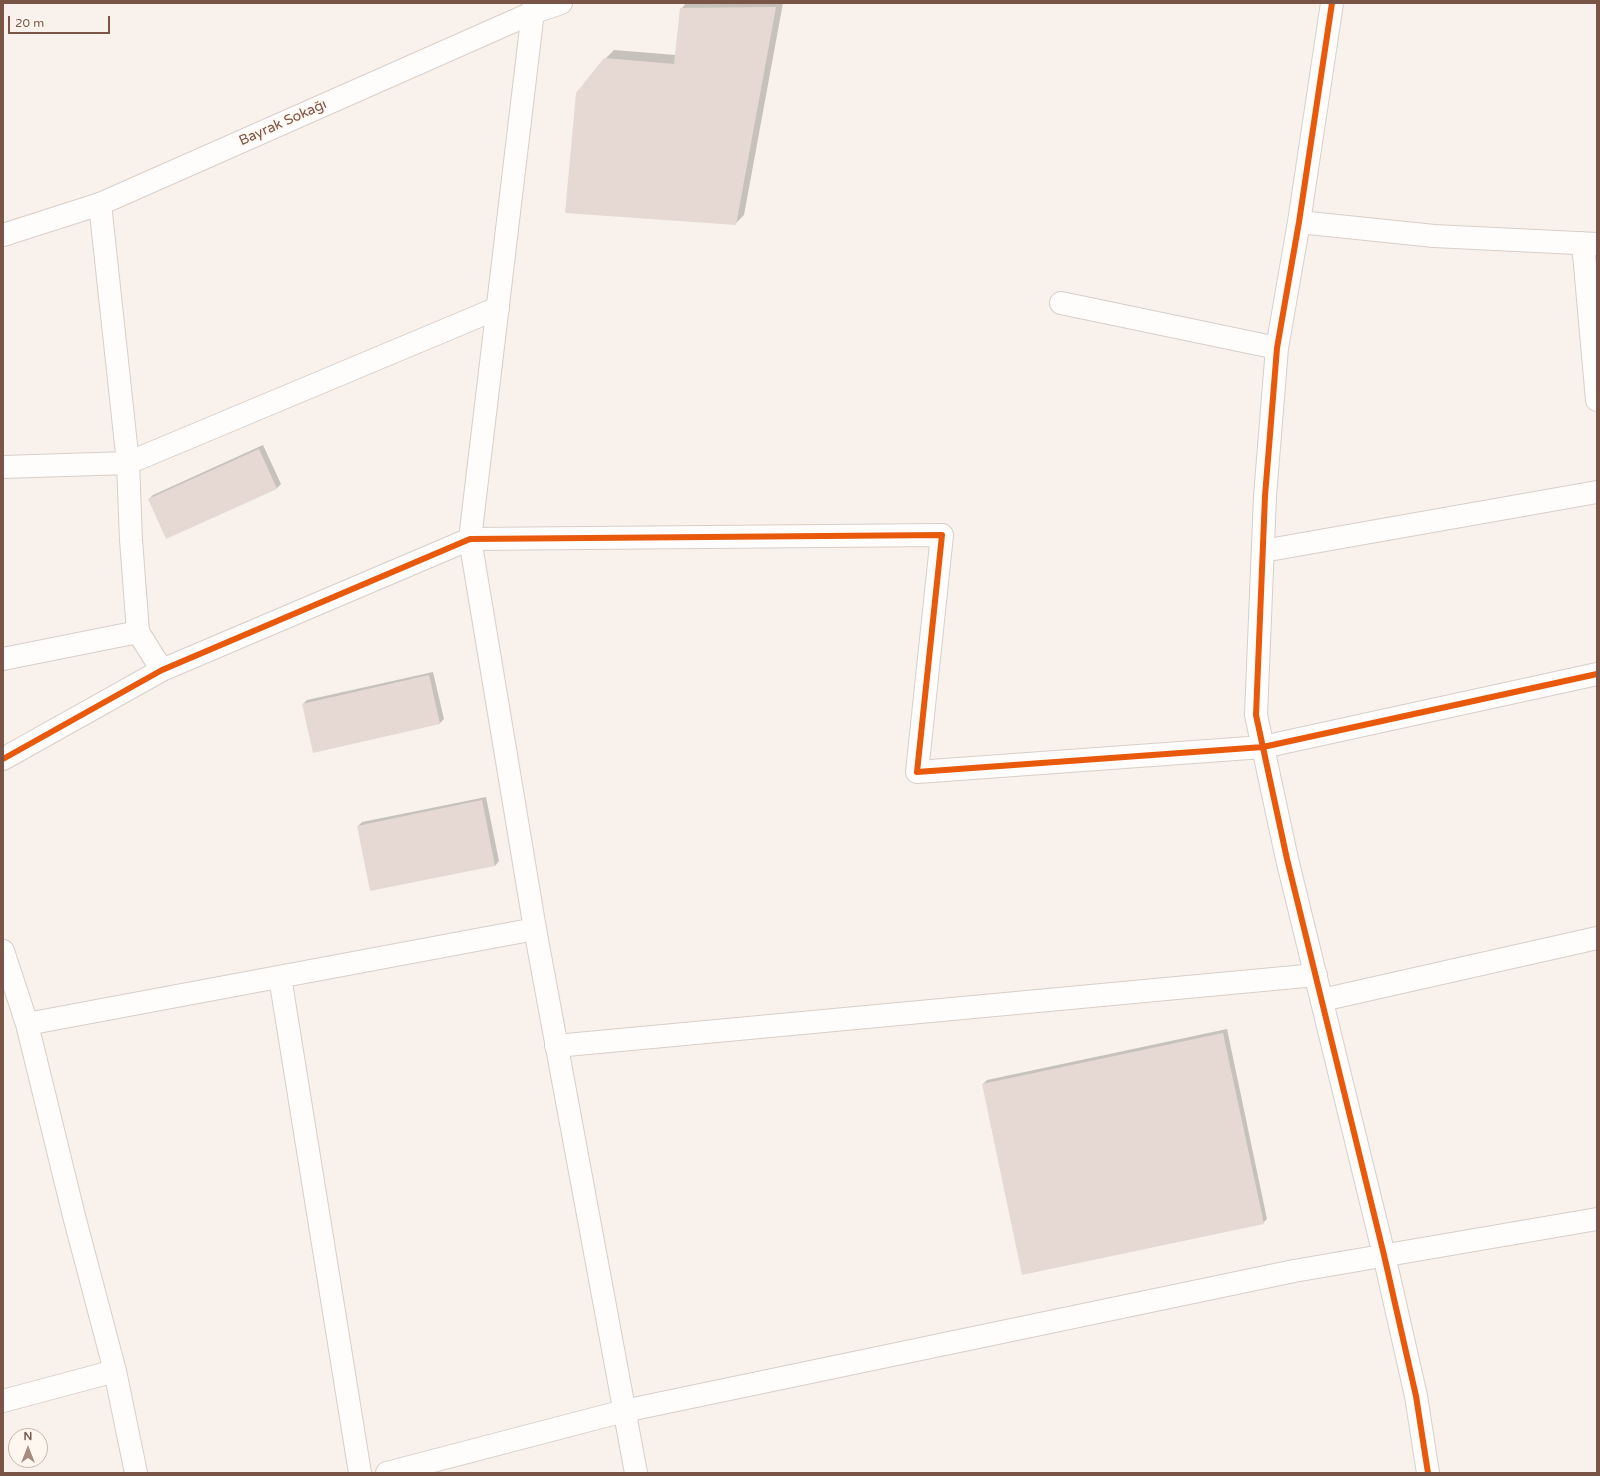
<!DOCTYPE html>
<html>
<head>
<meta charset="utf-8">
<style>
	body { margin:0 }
	#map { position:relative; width:1600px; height:1476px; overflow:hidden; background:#f9f2ec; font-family:"Varela Round",sans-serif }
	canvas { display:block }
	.frame { position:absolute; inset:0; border:4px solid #7b5448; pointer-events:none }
	.north { position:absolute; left:8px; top:1428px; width:40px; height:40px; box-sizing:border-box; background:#fff7ef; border:1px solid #cab6ac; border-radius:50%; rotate:0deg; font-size:11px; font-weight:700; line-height:16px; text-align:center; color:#7b5448 }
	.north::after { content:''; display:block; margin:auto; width:14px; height:18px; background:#a78b81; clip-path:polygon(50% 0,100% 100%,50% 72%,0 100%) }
	.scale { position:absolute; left:8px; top:16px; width:102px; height:18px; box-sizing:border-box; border:2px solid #7b5448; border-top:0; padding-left:5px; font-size:12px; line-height:14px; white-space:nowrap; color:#7b5448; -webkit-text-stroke:3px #fff7ef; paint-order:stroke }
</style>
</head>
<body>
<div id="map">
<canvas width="1600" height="1476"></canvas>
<div class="frame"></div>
<div class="north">N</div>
<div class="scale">20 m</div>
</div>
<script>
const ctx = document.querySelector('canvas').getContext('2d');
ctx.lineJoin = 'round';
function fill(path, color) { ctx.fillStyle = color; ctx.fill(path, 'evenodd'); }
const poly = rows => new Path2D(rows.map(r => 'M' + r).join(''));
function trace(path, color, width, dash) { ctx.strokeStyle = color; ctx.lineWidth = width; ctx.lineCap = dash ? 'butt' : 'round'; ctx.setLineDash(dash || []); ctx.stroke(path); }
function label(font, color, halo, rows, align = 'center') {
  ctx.font = font + ' "Varela Round",sans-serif'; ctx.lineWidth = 3; ctx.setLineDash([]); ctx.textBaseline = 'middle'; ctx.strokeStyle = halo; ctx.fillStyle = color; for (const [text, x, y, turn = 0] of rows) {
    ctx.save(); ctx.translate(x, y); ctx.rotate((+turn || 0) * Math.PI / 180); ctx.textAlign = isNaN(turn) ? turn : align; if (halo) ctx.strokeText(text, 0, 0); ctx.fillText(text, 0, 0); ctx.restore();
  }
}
fill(poly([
	[686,3,783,3,744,215,735,224,605,59,614,50,676,55,681,9],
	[263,445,281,484,277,488,167,537,149,499,153,495],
	[433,672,444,719,440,723,314,751,303,704,307,700],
	[486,797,499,861,495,866,358,826,362,822],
	[1227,1029,1267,1219,1263,1223,983,1084,987,1080]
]), '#0003');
fill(poly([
	[776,7,736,225,565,213,576,93,604,58,674,64,680,8],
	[259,449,277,489,166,539,148,499],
	[429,675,440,724,313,753,302,704],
	[482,800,495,866,370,891,357,826],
	[1223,1033,1264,1224,1022,1275,982,1084]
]), '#e6d9d3');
const minor = poly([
	[1332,3,1299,222,1277,348,1265,496,1256,715,1287,859,1384,1255,1416,1396,1428,1473],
	[100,204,128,463,131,540,138,632],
	[1299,222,1434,236,1597,244],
	[1583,243,1597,400],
	[1061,303,1277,348],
	[3,467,128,463,498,308],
	[1263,551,1597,492],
	[3,659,138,632,162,670],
	[3,759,162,670,470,539,942,535,917,772,1263,747,1597,674],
	[3,951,27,1024,74,1216,115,1371,136,1473],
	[280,977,360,1473],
	[1322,1000,1597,938],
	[27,1024,535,929],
	[556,1046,1316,975],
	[3,1401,115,1371],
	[387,1473,624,1411,1294,1271,1597,1219]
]);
const tertiary = poly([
	[534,3,470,539,535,929,636,1473]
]);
const secondary = poly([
	[3,235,100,204,532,13,561,3]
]);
trace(minor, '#d8cec8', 24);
trace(tertiary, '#d8cec8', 24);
trace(secondary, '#dacfca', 24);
trace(minor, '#fefdfc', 22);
trace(tertiary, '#fefdfc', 22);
trace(secondary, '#fefdfc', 22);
trace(poly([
	[1332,3,1299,222,1277,348,1265,496,1256,715,1287,859,1384,1255,1416,1396,1428,1473],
	[3,759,162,670,470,539,942,535,917,772,1263,747,1597,674]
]), '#e8590c', 6);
label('14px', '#7b5448', '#fff7ef', [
	["Bayrak Sokağı",283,123,-24]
]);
</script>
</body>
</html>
